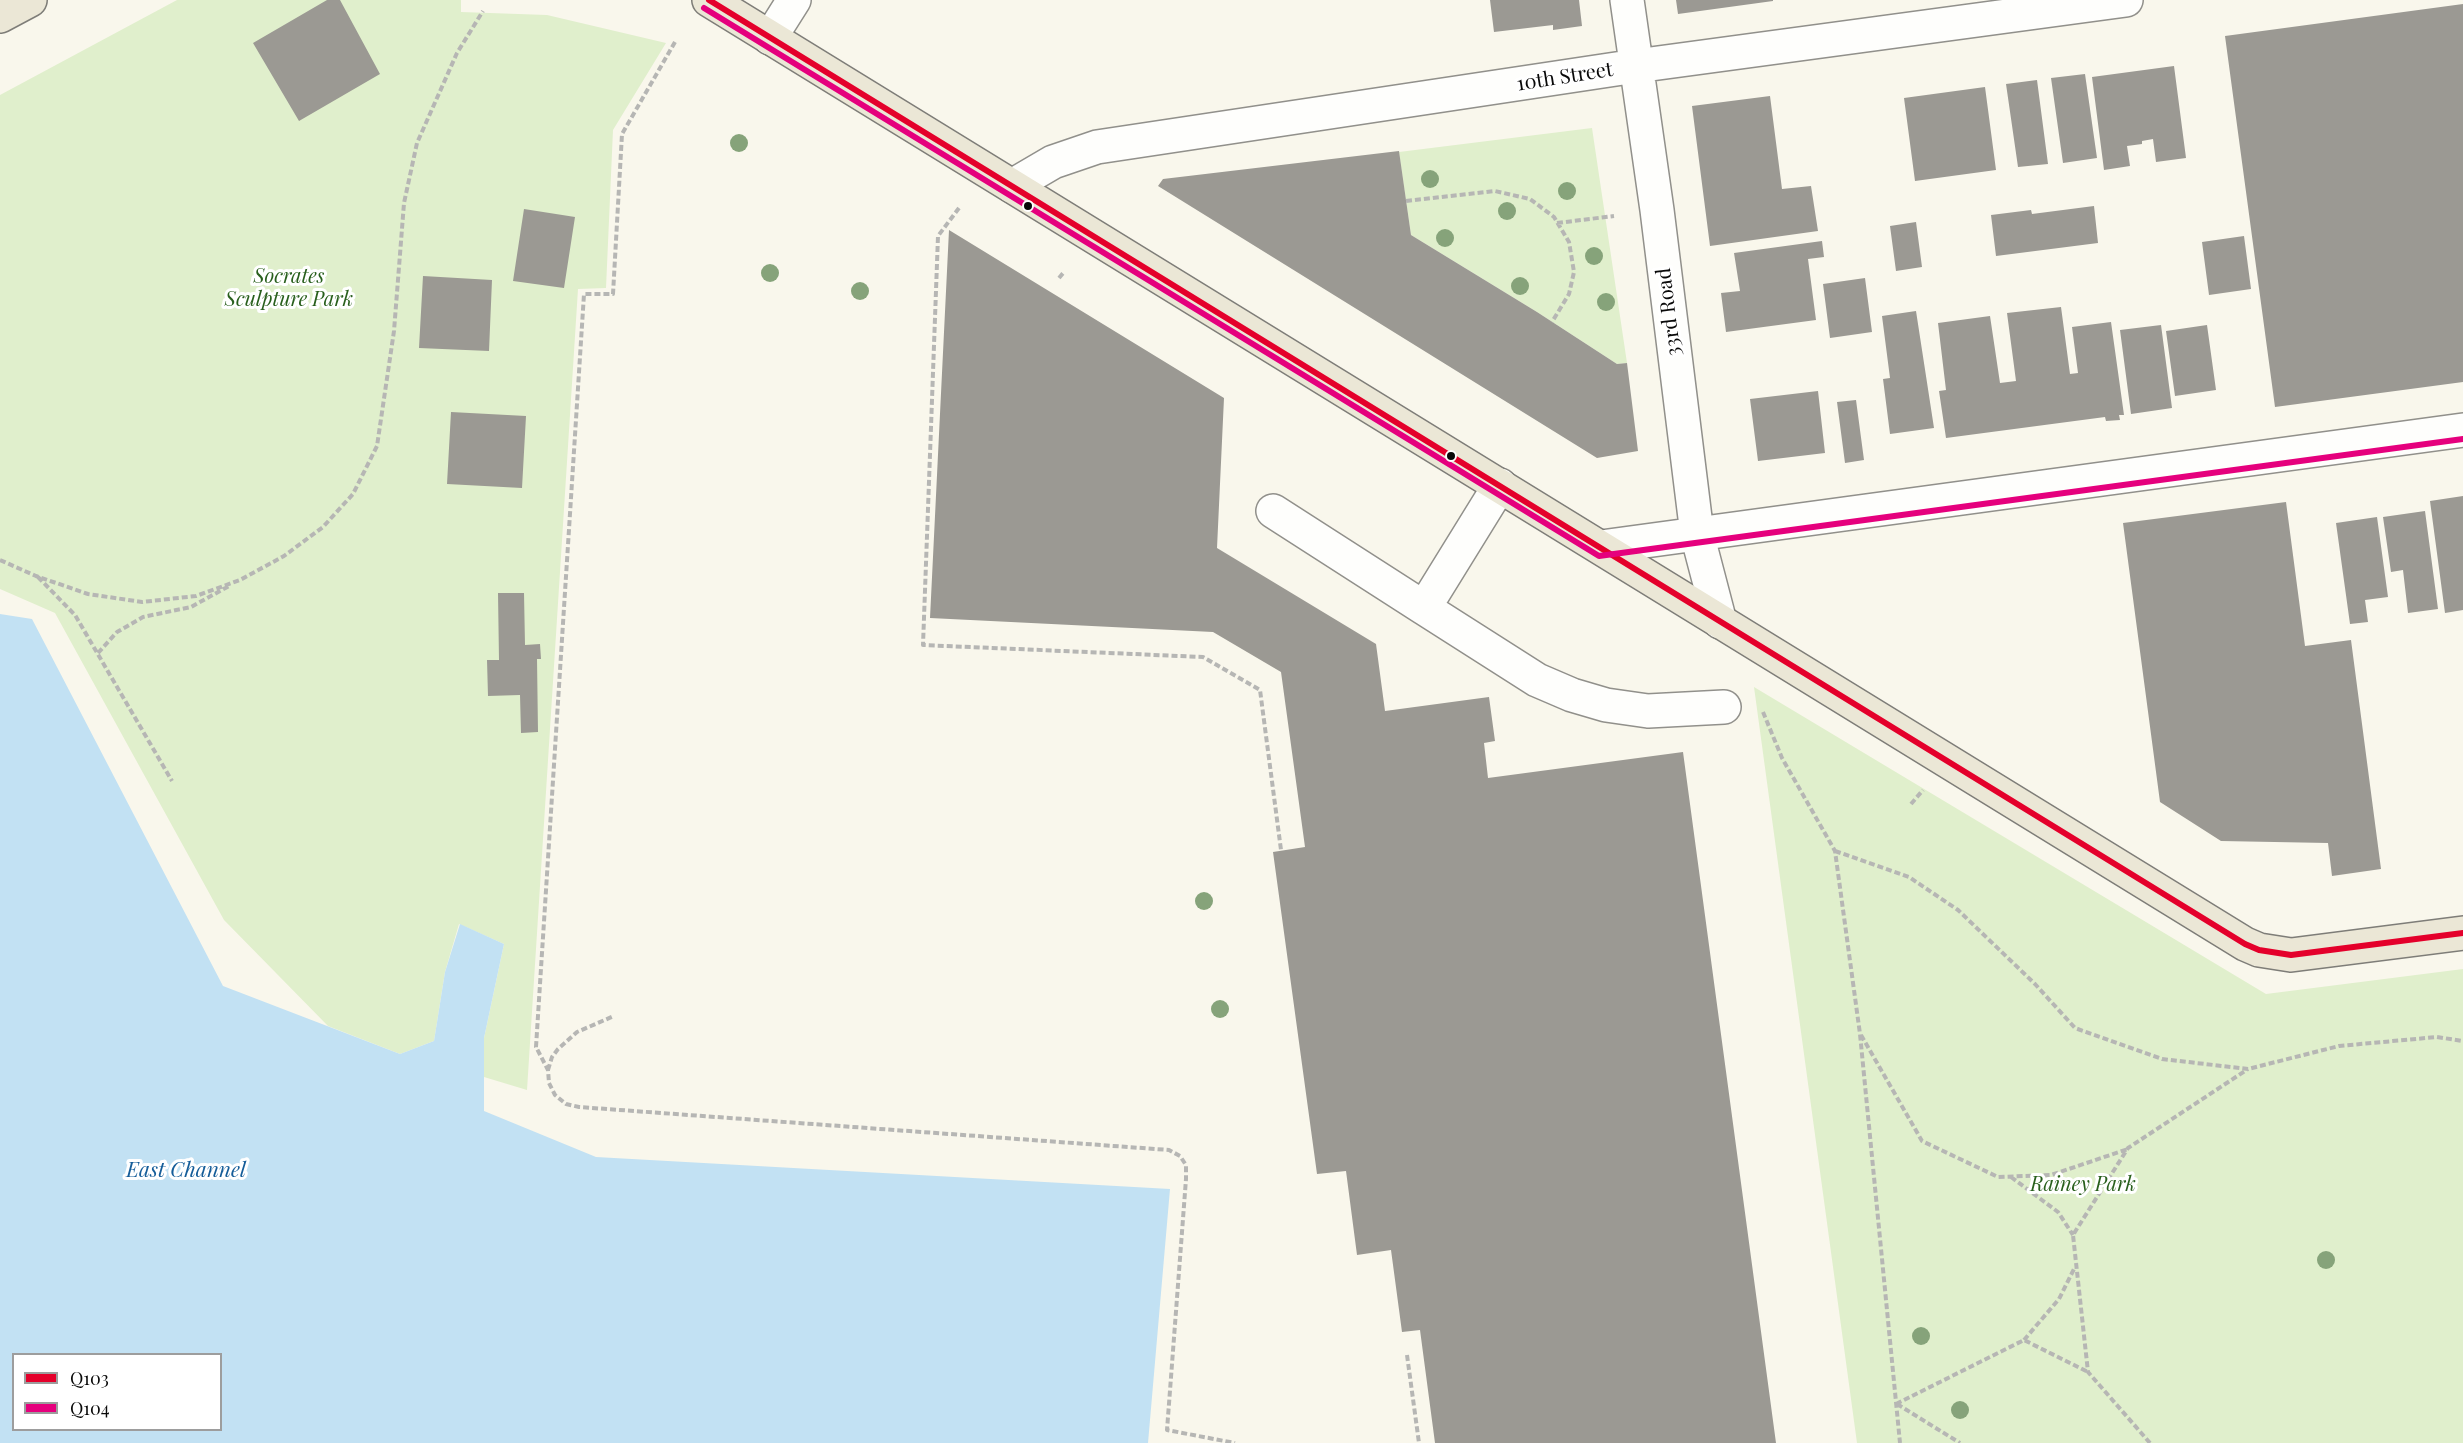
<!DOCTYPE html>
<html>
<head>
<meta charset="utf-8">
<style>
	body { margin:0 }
	#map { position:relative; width:2463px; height:1443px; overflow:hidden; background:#f9f7ec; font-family:"Playfair Display",serif }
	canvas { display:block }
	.legend { position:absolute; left:12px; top:1353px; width:210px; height:78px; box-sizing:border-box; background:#fff; border:2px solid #9d9d9d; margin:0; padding:8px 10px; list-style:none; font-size:18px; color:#090909 }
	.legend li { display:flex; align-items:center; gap:12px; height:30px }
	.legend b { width:30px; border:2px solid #9d9d9d }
</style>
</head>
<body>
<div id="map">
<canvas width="2463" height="1443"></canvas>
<ul class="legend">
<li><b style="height:8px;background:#e4002b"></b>Q103</li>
<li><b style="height:8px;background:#e5007d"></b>Q104</li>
</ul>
</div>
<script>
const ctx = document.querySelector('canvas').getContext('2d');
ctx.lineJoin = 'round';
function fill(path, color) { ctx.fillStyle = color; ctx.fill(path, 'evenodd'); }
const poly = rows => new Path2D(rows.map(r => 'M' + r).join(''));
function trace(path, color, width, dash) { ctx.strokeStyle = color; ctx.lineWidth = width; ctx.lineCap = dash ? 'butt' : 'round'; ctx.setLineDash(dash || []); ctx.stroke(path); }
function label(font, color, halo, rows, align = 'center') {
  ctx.font = font + ' "Playfair Display",serif'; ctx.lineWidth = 6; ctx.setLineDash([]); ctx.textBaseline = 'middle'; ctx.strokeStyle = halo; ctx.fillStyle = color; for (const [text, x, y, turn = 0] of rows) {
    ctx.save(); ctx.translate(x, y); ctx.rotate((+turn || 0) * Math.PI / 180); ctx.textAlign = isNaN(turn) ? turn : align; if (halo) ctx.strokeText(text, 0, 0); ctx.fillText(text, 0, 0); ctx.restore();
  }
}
fill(poly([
	[177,0,461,0,461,12,547,15,666,43,613,130,606,288,578,289,527,1090,484,1077,484,1038,504,944,459,924,445,972,434,1041,400,1054,328,1026,224,920,55,613,0,589,0,95],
	[1592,128,1627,363,1617,364,1537,312,1411,235,1399,152],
	[1754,687,2266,994,2463,969,2463,1443,1857,1443]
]), '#e0efcc');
fill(poly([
	[0,614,32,619,223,986,400,1054,434,1041,445,972,460,924,504,944,484,1038,484,1111,596,1157,1170,1189,1148,1443,0,1443],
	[220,1354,220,1430,14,1430,14,1354]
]), '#c2e1f3');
fill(poly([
	[327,0,340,0,380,74,299,121,253,43],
	[1490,0,1579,0,1582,26,1553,30,1553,25,1494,32],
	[1676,0,1773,0,1773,1,1678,14],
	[2463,4,2463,382,2275,407,2225,36],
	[2174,66,2186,158,2156,162,2153,139,2142,141,2142,144,2127,146,2130,166,2104,170,2092,77],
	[2085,74,2097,158,2063,163,2051,78],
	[2037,80,2048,164,2018,167,2006,84],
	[1985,87,1996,170,1915,181,1904,98],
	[1770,96,1782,189,1811,186,1818,231,1710,246,1692,106],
	[1399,151,1411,235,1537,312,1617,364,1627,363,1638,451,1597,458,1158,186,1163,179],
	[2094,206,2098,243,1996,256,1991,215,2031,210,2032,214],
	[524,209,575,217,564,288,513,281],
	[1916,222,1922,267,1896,271,1890,226],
	[949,230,1224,398,1217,548,1376,644,1385,711,1489,697,1495,741,1484,743,1488,778,1683,752,1776,1443,1435,1443,1420,1330,1402,1332,1391,1250,1357,1255,1346,1171,1317,1174,1273,852,1305,847,1281,672,1213,632,930,618],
	[2244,236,2251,289,2209,295,2202,242],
	[1822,241,1824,257,1808,259,1816,320,1726,332,1721,293,1740,291,1734,253],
	[423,276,492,280,489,351,419,348],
	[1865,278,1872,332,1830,338,1823,284],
	[2061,307,2070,374,2078,373,2072,327,2111,322,2124,415,2119,415,2120,420,2106,421,2105,417,1946,438,1939,391,1946,390,1938,323,1990,316,2000,383,2016,381,2007,313],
	[1916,311,1934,428,1890,434,1883,379,1890,378,1882,316],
	[2161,325,2172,408,2131,414,2120,330],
	[2207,325,2216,390,2175,396,2166,331],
	[1818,391,1825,453,1758,461,1750,399],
	[1856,400,1864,460,1845,463,1837,402],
	[451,412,526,416,522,488,447,484],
	[2463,496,2463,610,2445,613,2430,501],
	[2286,502,2305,646,2351,640,2381,869,2332,876,2328,843,2221,841,2160,802,2123,523],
	[2425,511,2438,609,2408,613,2403,570,2391,572,2383,517],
	[2377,517,2388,597,2365,600,2368,622,2350,624,2336,523],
	[498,593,524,593,525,645,540,644,541,659,537,659,538,732,521,733,520,695,488,696,487,660,499,660]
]), '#9b9993');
const minor = poly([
	[1627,0,1657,210,1697,534,1720,622],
	[770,38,794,0],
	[1012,186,1053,162,1097,147,1636,66,2126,0],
	[1500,485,1424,608,1537,680,1572,695,1606,705,1648,711,1724,707],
	[1273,511,1424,608],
	[1601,547,2463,430]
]);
const major = poly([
	[709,0,2245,944,2259,950,2291,955,2463,933],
	[0,16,30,0]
]);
trace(minor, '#91908b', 36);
trace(major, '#7e7d78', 36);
trace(poly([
	[675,42,622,134,613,294,584,294,536,1047,548,1070,549,1083,555,1095,566,1104,579,1107,1169,1150,1180,1156,1186,1165,1186,1179,1167,1430,1235,1443],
	[1406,201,1495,191,1530,199,1554,217,1569,242,1574,272,1569,294,1552,322],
	[959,208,938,236,923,645,1203,657,1260,690,1281,850],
	[1557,223,1614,216],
	[1059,278,1064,272],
	[0,560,36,576,88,594,142,602,196,596,240,580,284,556,323,527,353,494,377,446,394,331,404,203,417,143,457,53,483,11],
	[38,577,75,615,172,781],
	[98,653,117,632,143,617,191,607,229,586],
	[1763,712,1782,758,1835,851,1860,1034,1900,1443],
	[1911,804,1923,790],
	[1835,851,1909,877,1958,910,2035,984,2075,1028,2162,1059,2248,1069,2339,1046,2437,1037,2463,1041],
	[1861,1035,1922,1141,1998,1177,2051,1175,2128,1149],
	[548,1070,552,1057,558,1049,577,1032,614,1016],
	[2011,1177,2058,1212,2073,1235],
	[2024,1340,2059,1299,2075,1267],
	[1407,1355,1419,1443],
	[1896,1404,2024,1340,2088,1372],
	[1897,1404,1960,1443],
	[2150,1443,2088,1372,2073,1235,2128,1148,2248,1069]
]), '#b6b6b4', 4, [6, 3]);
trace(minor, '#fefefc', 33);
trace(major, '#ebe7d6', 33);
trace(poly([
	[709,0,2245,944,2259,950,2291,955,2463,933]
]), '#e4002b', 6);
trace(poly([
	[704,8,1599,556,2463,439]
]), '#e5007d', 6);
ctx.fillStyle = '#86a37a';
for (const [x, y] of [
	[739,143],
	[1430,179],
	[1567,191],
	[1507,211],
	[1445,238],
	[1594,256],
	[770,273],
	[1520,286],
	[860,291],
	[1606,302],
	[1204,901],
	[1220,1009],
	[2326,1260],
	[1921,1336],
	[1960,1410]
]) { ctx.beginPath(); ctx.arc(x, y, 9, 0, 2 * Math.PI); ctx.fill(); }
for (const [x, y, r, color] of [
	[1028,206,5,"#090909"],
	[1451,456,5,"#090909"]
]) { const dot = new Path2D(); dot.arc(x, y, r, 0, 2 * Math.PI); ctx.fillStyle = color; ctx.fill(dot); trace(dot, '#fff', 2); }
label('20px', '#090909', '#fff', [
	["10th Street",1565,77,-9],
	["33rd Road",1669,312,-97]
]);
label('italic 20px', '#285f1c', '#fff', [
	["Socrates",289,277],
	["Sculpture Park",289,300],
	["Rainey Park",2083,1185]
]);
label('italic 21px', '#155d99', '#fff', [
	["East Channel",186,1170]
]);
</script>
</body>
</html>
